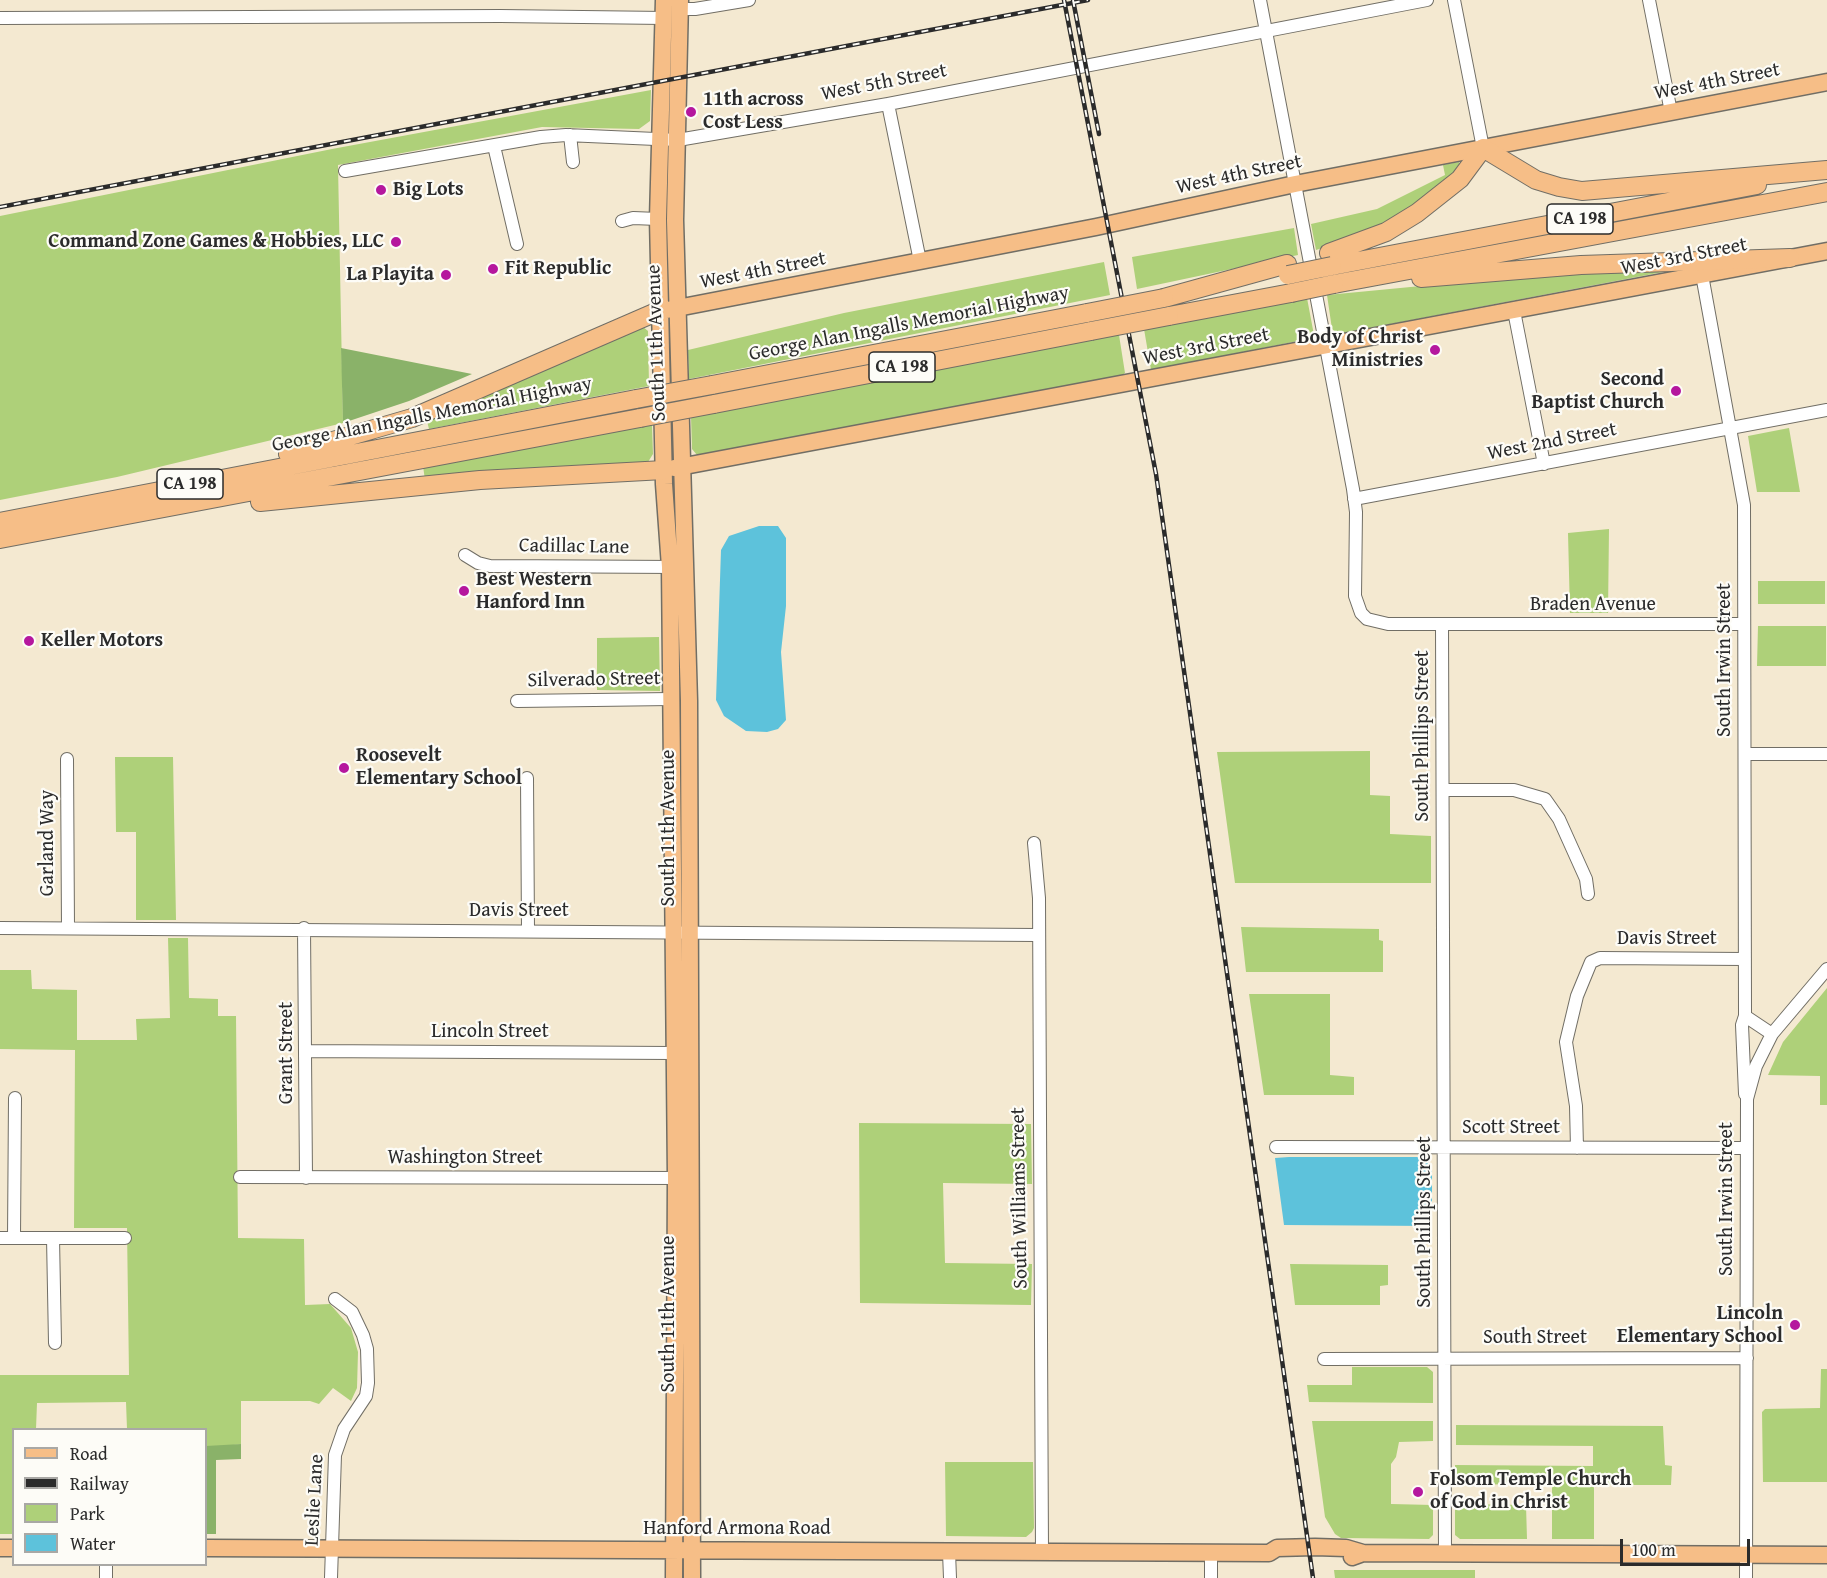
<!DOCTYPE html>
<html>
<head>
<meta charset="utf-8">
<style>
	body { margin:0 }
	#map { position:relative; width:1827px; height:1578px; overflow:hidden; background:#f4e9d1; font-family:"Gentium Book Plus",serif }
	canvas { display:block }
	.legend { position:absolute; left:12px; top:1428px; width:195px; height:138px; box-sizing:border-box; background:#fdfcf7; border:2px solid #a9a8a5; margin:0; padding:8px 10px; list-style:none; font-size:18px; color:#2b2b2b }
	.legend li { display:flex; align-items:center; gap:12px; height:30px }
	.legend b { width:30px; border:2px solid #a9a8a5 }
	.scale { position:absolute; left:1620px; top:1539px; width:130px; height:27px; box-sizing:border-box; border:3px solid #2b2b2b; border-top:0; padding-left:8px; font-size:18px; line-height:21px; white-space:nowrap; color:#2b2b2b; -webkit-text-stroke:4px #fdfcf7; paint-order:stroke }
</style>
</head>
<body>
<div id="map">
<canvas width="1827" height="1578"></canvas>
<ul class="legend">
<li><b style="height:8px;background:#f6be87"></b>Road</li>
<li><b style="height:8px;background:#2b2b2b"></b>Railway</li>
<li><b style="height:16px;background:#aed079"></b>Park</li>
<li><b style="height:16px;background:#5dc2db"></b>Water</li>
</ul>
<div class="scale">100 m</div>
</div>
<script>
const ctx = document.querySelector('canvas').getContext('2d');
ctx.lineJoin = 'round';
function fill(path, color) { ctx.fillStyle = color; ctx.fill(path, 'evenodd'); }
const poly = rows => new Path2D(rows.map(r => 'M' + r).join(''));
function trace(path, color, width, dash) { ctx.strokeStyle = color; ctx.lineWidth = width; ctx.lineCap = dash ? 'butt' : 'round'; ctx.setLineDash(dash || []); ctx.stroke(path); }
function label(font, color, halo, rows, align = 'center') {
  ctx.font = font + ' "Gentium Book Plus",serif'; ctx.lineWidth = 4.5; ctx.setLineDash([]); ctx.textBaseline = 'middle'; ctx.strokeStyle = halo; ctx.fillStyle = color; for (const [text, x, y, turn = 0] of rows) {
    ctx.save(); ctx.translate(x, y); ctx.rotate((+turn || 0) * Math.PI / 180); ctx.textAlign = isNaN(turn) ? turn : align; if (halo) ctx.strokeText(text, 0, 0); ctx.fillText(text, 0, 0); ctx.restore();
  }
}
fill(poly([
	[651,90,650,121,639,129,542,127,338,165,343,423,117,477,0,500,0,216,332,149],
	[1459,162,1461,166,1431,194,1366,234,1316,250,1311,224,1377,209,1445,175,1443,165],
	[1294,228,1298,255,1137,289,1132,257],
	[1104,262,1110,295,689,379,688,350,844,313],
	[1663,268,1663,272,1338,334,1332,329,1327,295,1515,277],
	[1307,298,1314,335,1308,339,1151,370,1144,329],
	[642,326,648,331,649,386,429,429,426,417],
	[1119,335,1125,373,1121,376,697,455,692,449,691,417],
	[652,425,653,454,648,462,639,464,425,480,423,466],
	[1789,428,1800,492,1757,492,1748,436],
	[1609,529,1608,613,1570,613,1568,533],
	[1758,581,1825,581,1825,604,1758,604],
	[1758,626,1826,626,1826,666,1757,666],
	[659,637,660,691,597,690,597,638],
	[1370,751,1370,795,1390,796,1390,834,1431,836,1431,883,1235,883,1217,752],
	[115,757,173,757,176,920,136,920,136,832,116,832],
	[1241,927,1379,929,1379,940,1383,941,1383,972,1246,972],
	[168,938,188,938,189,998,218,999,218,1016,236,1016,238,1238,304,1239,305,1305,330,1304,351,1328,358,1352,357,1388,351,1401,333,1388,319,1404,310,1401,241,1401,241,1444,218,1447,206,1446,206,1430,127,1429,126,1402,37,1403,36,1429,14,1430,13,1534,0,1534,0,1375,129,1375,127,1228,74,1228,75,1050,0,1049,0,970,31,970,32,989,77,990,77,1040,137,1040,136,1019,170,1018],
	[1827,988,1827,1105,1820,1105,1820,1076,1768,1075,1783,1042],
	[1249,994,1330,994,1330,1075,1354,1077,1354,1095,1264,1095],
	[859,1123,1031,1124,1032,1184,943,1183,945,1263,1032,1264,1031,1305,860,1303],
	[1290,1264,1388,1265,1388,1285,1380,1286,1380,1305,1295,1305],
	[1352,1367,1427,1367,1433,1372,1433,1403,1309,1402,1307,1385,1352,1385],
	[1821,1369,1827,1369,1827,1482,1763,1482,1762,1412,1765,1409,1820,1408],
	[1312,1421,1433,1421,1433,1441,1399,1442,1396,1457,1391,1464,1391,1504,1433,1505,1433,1535,1429,1539,1341,1538,1335,1534,1325,1517],
	[1456,1425,1663,1426,1665,1465,1672,1466,1671,1485,1594,1485,1594,1539,1552,1539,1552,1485,1455,1484,1455,1465,1593,1466,1593,1446,1456,1445],
	[945,1462,1033,1462,1034,1528,1032,1532,1026,1537,946,1536],
	[1455,1504,1526,1505,1527,1539,1460,1539,1455,1535],
	[1334,1570,1475,1570,1475,1578,1335,1578]
]), '#aed079');
fill(poly([
	[341,348,472,374,409,401,343,423],
	[241,1444,241,1459,216,1460,216,1534,206,1534,206,1446]
]), '#8ab269');
fill(poly([
	[759,526,778,526,786,538,786,606,781,652,786,720,778,729,767,732,746,731,724,716,716,700,721,550,729,536],
	[1289,1157,1423,1157,1432,1166,1432,1226,1284,1225,1275,1158]
]), '#5dc2db');
const minor = poly([
	[1260,0,1353,489,1356,512,1355,596,1361,613,1367,619,1388,624,1744,624],
	[1454,0,1483,148],
	[1649,0,1671,112],
	[680,9,695,9,749,0],
	[0,18,500,16,665,18],
	[888,104,920,261],
	[570,135,573,162],
	[494,146,517,244],
	[345,171,541,137,566,135,678,140,888,104,1427,0],
	[622,221,633,218,658,219],
	[1702,275,1744,505,1745,1016,1772,1034],
	[1514,311,1544,464],
	[1354,499,1827,410],
	[465,555,478,563,490,566,678,567],
	[1442,625,1445,1554],
	[517,701,671,699],
	[1745,754,1827,754],
	[67,759,68,928],
	[527,778,528,931],
	[1443,790,1514,790,1545,799,1559,819,1586,879,1588,894],
	[1034,843,1039,898,1042,1552],
	[0,928,1037,935],
	[304,928,306,1178],
	[1745,1016,1742,1025,1745,1094],
	[306,1051,673,1053],
	[1276,1147,1746,1148],
	[1577,1148,1576,1106,1566,1042,1577,996,1591,962,1600,958,1745,959],
	[240,1177,683,1178],
	[0,1238,125,1238],
	[14,1238,15,1098],
	[53,1238,55,1343],
	[1324,1359,1747,1358],
	[949,1552,950,1578],
	[1211,1553,1211,1578],
	[106,1564,106,1578],
	[331,1578,335,1455,344,1429,366,1396,368,1383,367,1349,363,1335,352,1312,335,1299],
	[1746,1578,1747,1099,1756,1066,1772,1034,1827,969]
]);
const major = poly([
	[664,0,658,219,664,484,670,567,676,1178,674,1578],
	[680,0,675,220,689,701,692,1578],
	[667,310,1096,227,1295,184,1827,82],
	[674,468,1827,251],
	[0,1548,14,1548],
	[206,1548,1269,1553,1277,1548,1315,1547,1346,1548,1363,1553],
	[1352,1557,1363,1553,1827,1555]
]);
const highway = poly([
	[1329,253,1386,232,1417,213,1460,179,1483,148,1536,180,1559,187,1582,191,1827,170],
	[1332,266,1757,185],
	[1421,278,1581,265,1790,258],
	[1334,284,1827,192],
	[1164,298,1287,264],
	[1169,316,1291,293],
	[712,385,1087,313],
	[714,404,1091,331],
	[288,454,412,418,661,310],
	[260,502,480,480,664,470],
	[0,522,636,399],
	[0,539,640,418]
]);
trace(minor, '#716e65', 14);
trace(major, '#716e65', 19);
trace(highway, '#716e65', 20);
trace(minor, '#fff', 12);
trace(major, '#f6be87', 16);
trace(highway, '#f6be87', 18);
const rail = poly([
	[1064,0,1156,474,1313,1578],
	[1073,0,1099,134],
	[0,207,1088,0]
]);
trace(rail, '#2b2b2b', 4.5);
trace(rail, '#fdfcf7', 2, [7]);
const highwayBridge = poly([
	[1288,275,1332,266],
	[1291,293,1334,284],
	[1087,313,1164,298],
	[1091,331,1169,316],
	[636,399,712,385],
	[640,418,714,404]
]);
trace(highwayBridge, '#716e65', 20, []);
trace(highwayBridge, '#f6be87', 18);
for (const [x, y, r, color] of [
	[691,112,6,"#b5179e"],
	[381,190,6,"#b5179e"],
	[396,242,6,"#b5179e"],
	[493,269,6,"#b5179e"],
	[446,275,6,"#b5179e"],
	[1435,350,6,"#b5179e"],
	[1676,391,6,"#b5179e"],
	[464,591,6,"#b5179e"],
	[29,641,6,"#b5179e"],
	[344,768,6,"#b5179e"],
	[1795,1325,6,"#b5179e"],
	[1418,1492,6,"#b5179e"]
]) { const dot = new Path2D(); dot.arc(x, y, r, 0, 2 * Math.PI); ctx.fillStyle = color; ctx.fill(dot); trace(dot, '#fdfcf7', 2); }
for (const [x, y, w] of [
	[1580,219,66],
	[902,367,66],
	[190,484,66]
]) { const box = new Path2D(); box.roundRect(x - w / 2, y - 15, w, 30, 4.5); ctx.fillStyle = '#fdfcf7'; ctx.fill(box); trace(box, '#2b2b2b', 1.5); }
label('bold 18px', '#2b2b2b', null, [
	["CA 198",1580,219],
	["CA 198",902,367],
	["CA 198",190,484]
]);
label('20px', '#2b2b2b', '#fdfcf7', [
	["West 4th Street",1717,82,-11],
	["West 5th Street",884,83,-11],
	["West 4th Street",1239,175,-12],
	["West 3rd Street",1684,257,-11],
	["West 4th Street",763,271,-11],
	["George Alan Ingalls Memorial Highway",909,324,-11],
	["South 11th Avenue",657,343,-92],
	["West 3rd Street",1206,347,-11],
	["George Alan Ingalls Memorial Highway",432,415,-11],
	["West 2nd Street",1552,442,-11],
	["Cadillac Lane",574,547,1],
	["Braden Avenue",1593,605],
	["South Irwin Street",1725,660,-90],
	["Silverado Street",594,680,-1],
	["South Phillips Street",1423,736,-90],
	["South 11th Avenue",669,828,-90],
	["Garland Way",48,843,-90],
	["Davis Street",519,911],
	["Davis Street",1667,939],
	["Lincoln Street",490,1032],
	["Grant Street",287,1053,-90],
	["Scott Street",1511,1128],
	["Washington Street",465,1158],
	["South Williams Street",1020,1198,-91],
	["South Irwin Street",1727,1199,-90],
	["South Phillips Street",1425,1222,-90],
	["South 11th Avenue",669,1314,-90],
	["South Street",1535,1338],
	["Leslie Lane",315,1500,-87],
	["Hanford Armona Road",737,1529]
]);
label('bold 20px', '#2b2b2b', '#fdfcf7', [
	["11th across",703,100],
	["Cost Less",703,123],
	["Big Lots",393,190],
	["Command Zone Games & Hobbies, LLC",384,242,"right"],
	["Fit Republic",505,269],
	["La Playita",434,275,"right"],
	["Body of Christ",1423,338,"right"],
	["Ministries",1423,361,"right"],
	["Second",1664,380,"right"],
	["Baptist Church",1664,403,"right"],
	["Best Western",476,580],
	["Hanford Inn",476,603],
	["Keller Motors",41,641],
	["Roosevelt",356,756],
	["Elementary School",356,779],
	["Lincoln",1783,1314,"right"],
	["Elementary School",1783,1337,"right"],
	["Folsom Temple Church",1430,1480],
	["of God in Christ",1430,1503]
], 'left');
</script>
</body>
</html>
